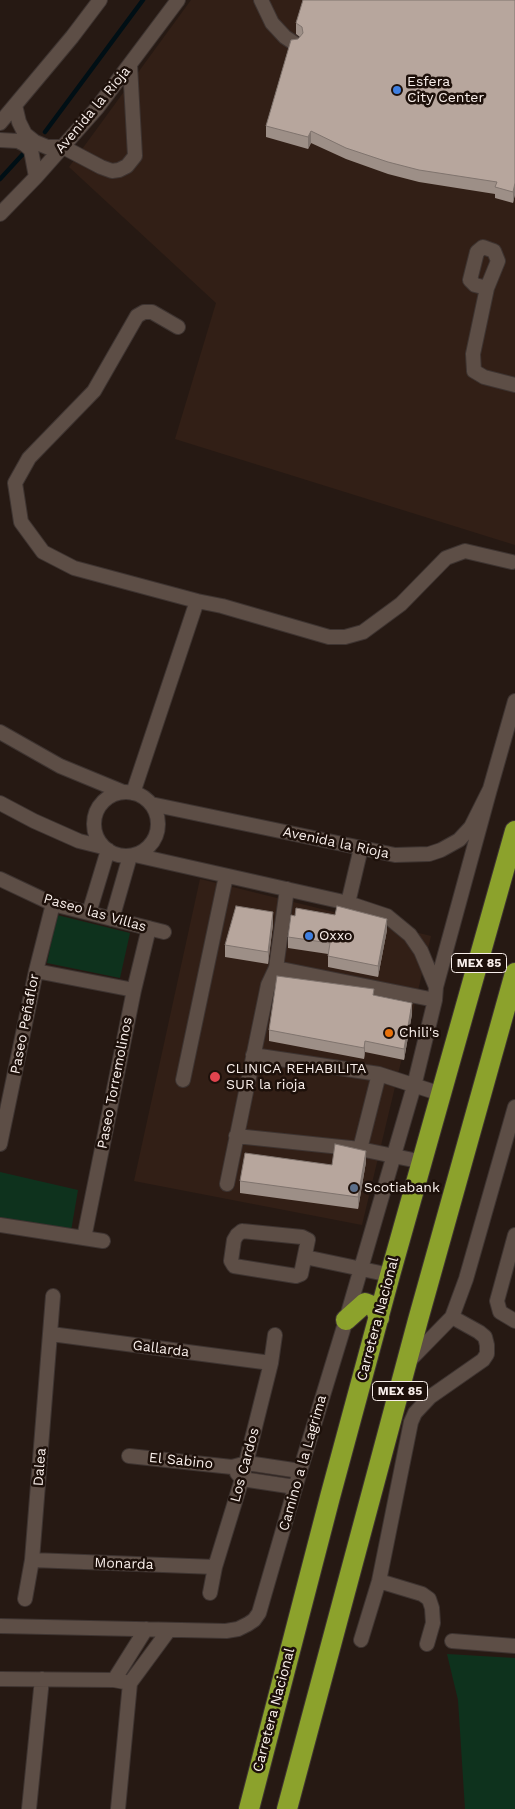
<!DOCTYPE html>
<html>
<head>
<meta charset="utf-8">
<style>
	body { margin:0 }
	canvas { display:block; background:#261913 }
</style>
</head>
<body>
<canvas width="515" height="1809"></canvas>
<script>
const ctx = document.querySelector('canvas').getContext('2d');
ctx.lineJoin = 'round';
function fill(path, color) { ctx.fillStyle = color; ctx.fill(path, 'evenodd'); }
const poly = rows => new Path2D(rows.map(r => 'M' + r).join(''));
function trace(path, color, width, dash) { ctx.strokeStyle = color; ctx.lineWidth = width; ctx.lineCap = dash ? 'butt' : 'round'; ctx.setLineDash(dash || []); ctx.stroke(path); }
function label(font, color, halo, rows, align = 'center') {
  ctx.font = font + ' "Work Sans",sans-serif'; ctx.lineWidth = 5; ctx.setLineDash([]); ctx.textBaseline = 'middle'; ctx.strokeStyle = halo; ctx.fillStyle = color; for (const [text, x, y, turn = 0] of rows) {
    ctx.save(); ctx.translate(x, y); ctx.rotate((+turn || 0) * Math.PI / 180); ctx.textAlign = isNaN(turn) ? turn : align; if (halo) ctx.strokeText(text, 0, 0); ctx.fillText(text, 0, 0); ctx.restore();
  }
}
fill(poly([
	[191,0,515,0,515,545,175,439,216,303,69,167],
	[200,879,431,936,362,1225,134,1181]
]), '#321f16');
fill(poly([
	[57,915,130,933,120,978,47,963],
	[0,1172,78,1190,71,1231,0,1219],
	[447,1654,515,1658,515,1809,465,1809,458,1700]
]), '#0e321d');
trace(poly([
	[45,132,143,0],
	[0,179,23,154]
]), '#000f15', 4.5);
const minor = poly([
	[261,0,272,23,285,37,294,43],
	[15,105,19,122,25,134,35,142,47,147,63,147,101,167,112,171,119,170,127,166,135,156,130,65],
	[0,123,72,37,100,0],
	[0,140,18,141,24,144,31,150,36,177],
	[0,214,36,177,97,108,178,0],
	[487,288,475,285,470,280,477,252,483,247,494,251,498,261,487,288,473,354,474,371,484,377,515,385],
	[178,327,152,312,144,312,137,316,94,391,29,458,15,483,21,522,43,552,74,568,197,601],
	[0,732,60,766,123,792],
	'94 824a32 32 0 1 1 64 0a32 32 0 1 1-64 0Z',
	[133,793,197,601,222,606,329,637,345,637,363,632,401,604,446,558,465,551,512,562],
	[0,803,34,821,79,841,103,847],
	[151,804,395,855,429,854,441,850,459,840,471,827,490,789,515,701],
	[135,855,348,903,387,916,410,935,421,951,436,987],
	[0,879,53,904,164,932],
	[348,903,361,848],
	[89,913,108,850],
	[112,919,130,856],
	[276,968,435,1000],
	[36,971,134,990],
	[253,1055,379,1074,441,1094],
	[183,1080,226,876],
	[236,1136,360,1149,423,1162],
	[0,1144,36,971,53,904],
	[360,1149,379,1074],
	[227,1184,268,985,276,968,287,889],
	[0,1225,103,1241],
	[242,1231,302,1237,308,1240,301,1274,296,1276,234,1266,231,1261,234,1240,237,1235,242,1231],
	[515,1235,497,1301,500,1312,515,1321],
	[84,1238,134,990,149,928],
	[305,1257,390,1275],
	[51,1334,271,1363],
	[408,1362,452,1317,466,1279,515,1107],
	[129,1456,232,1467,247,1463,300,1471],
	[237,1473,242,1479,295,1487],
	[32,1560,215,1567],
	[379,1581,422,1594,429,1599,432,1608,433,1623,427,1644],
	[210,1593,215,1567,242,1479,271,1363,275,1335],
	[25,1599,32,1560,53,1296],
	[0,1626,226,1631,238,1629,248,1624,254,1620,259,1613,300,1471,346,1320,414,1086,435,1000,436,987,490,789],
	[361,1640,379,1581,411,1422,415,1413,430,1397,483,1360,487,1354,487,1345,485,1337,479,1332,452,1317],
	[452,1641,515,1646],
	[0,1679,114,1680,130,1683,118,1809],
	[114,1680,146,1629],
	[130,1683,169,1630],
	[29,1809,42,1679]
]);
const highway = poly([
	[346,1320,365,1303,375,1307,379,1318],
	[249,1809,330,1497,390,1275,515,831],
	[287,1809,418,1320,515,973]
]);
trace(minor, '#3e3431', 16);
trace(highway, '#3e3431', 22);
trace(minor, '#5d4e46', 14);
trace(highway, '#8ca22c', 20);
fill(poly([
	[515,0,515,194,513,203,495,198,495,194,419,182,388,174,346,159,311,143,308,149,266,137,266,126,300,37,296,34,296,23],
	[273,924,268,964,225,957,225,945],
	[387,930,378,977,328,967,328,954,288,948,288,937],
	[374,995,412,1014,404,1060,365,1052,364,1059,269,1041,269,1030],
	[366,1162,358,1209,240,1193,240,1181,332,1165]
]), '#9d8f87');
fill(poly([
	[311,131,311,143,308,149,308,137],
	[515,183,515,194,513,203,513,192],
	[273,912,273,924,268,964,268,952],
	[387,919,387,930,378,977,378,966],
	[412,1003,412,1014,404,1060,404,1049],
	[365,1041,365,1052,364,1059,364,1048],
	[366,1151,366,1162,358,1209,358,1197]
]), '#80746e');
const building = poly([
	[303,0,515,0,515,183,513,192,495,187,497,182,419,170,388,162,346,148,311,131,308,137,266,126,291,40,298,39,303,33,302,27,296,23,303,0],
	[236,906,273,912,268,952,225,945,236,906],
	[337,906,387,919,378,966,328,956,330,943,288,937,291,915,295,916,296,908,335,915,337,906],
	[277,976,374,989,373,995,412,1003,404,1049,365,1041,364,1048,269,1030,277,976],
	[335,1144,366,1151,358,1197,240,1181,245,1153,332,1165,335,1144]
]);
fill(building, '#b7a69d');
trace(building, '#80746e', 1);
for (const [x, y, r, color] of [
	[397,90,5,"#3f7fe0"],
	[309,936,5,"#3f7fe0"],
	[389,1033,5,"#e8710a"],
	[215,1077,6,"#e0444e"],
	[354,1188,5,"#5c6f8a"]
]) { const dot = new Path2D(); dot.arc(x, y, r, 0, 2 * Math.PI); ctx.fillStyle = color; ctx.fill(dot); trace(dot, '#1d100a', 2); }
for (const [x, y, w] of [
	[479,963,55],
	[400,1391,55]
]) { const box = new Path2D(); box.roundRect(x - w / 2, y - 9.5, w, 19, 4); ctx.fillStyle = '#1d100a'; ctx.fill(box); trace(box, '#f9efeb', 1); }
label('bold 12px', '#f9efeb', null, [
	["MEX 85",479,963],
	["MEX 85",400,1391]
]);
label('14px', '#f9efeb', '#1d100a', [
	["Esfera",407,82],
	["City Center",407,98],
	["Oxxo",319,936],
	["Chili's",399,1033],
	["CLINICA REHABILITA",226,1069],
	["SUR la rioja",226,1085],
	["Scotiabank",364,1188]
], 'left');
label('14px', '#f9efeb', '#1d100a', [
	["Avenida la Rioja",93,110,-50],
	["Avenida la Rioja",336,843,12],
	["Paseo las Villas",95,913,16],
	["Paseo Peñaflor",25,1024,-79],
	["Paseo Torremolinos",115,1083,-79],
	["Carretera Nacional",378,1319,-75],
	["Gallarda",161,1349,7],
	["El Sabino",181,1461,6],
	["Camino a la Lagrima",303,1463,-74],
	["Los Cardos",245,1465,-75],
	["Dalea",40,1467,-85],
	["Monarda",124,1564,2],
	["Carretera Nacional",274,1710,-75]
]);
</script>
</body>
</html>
